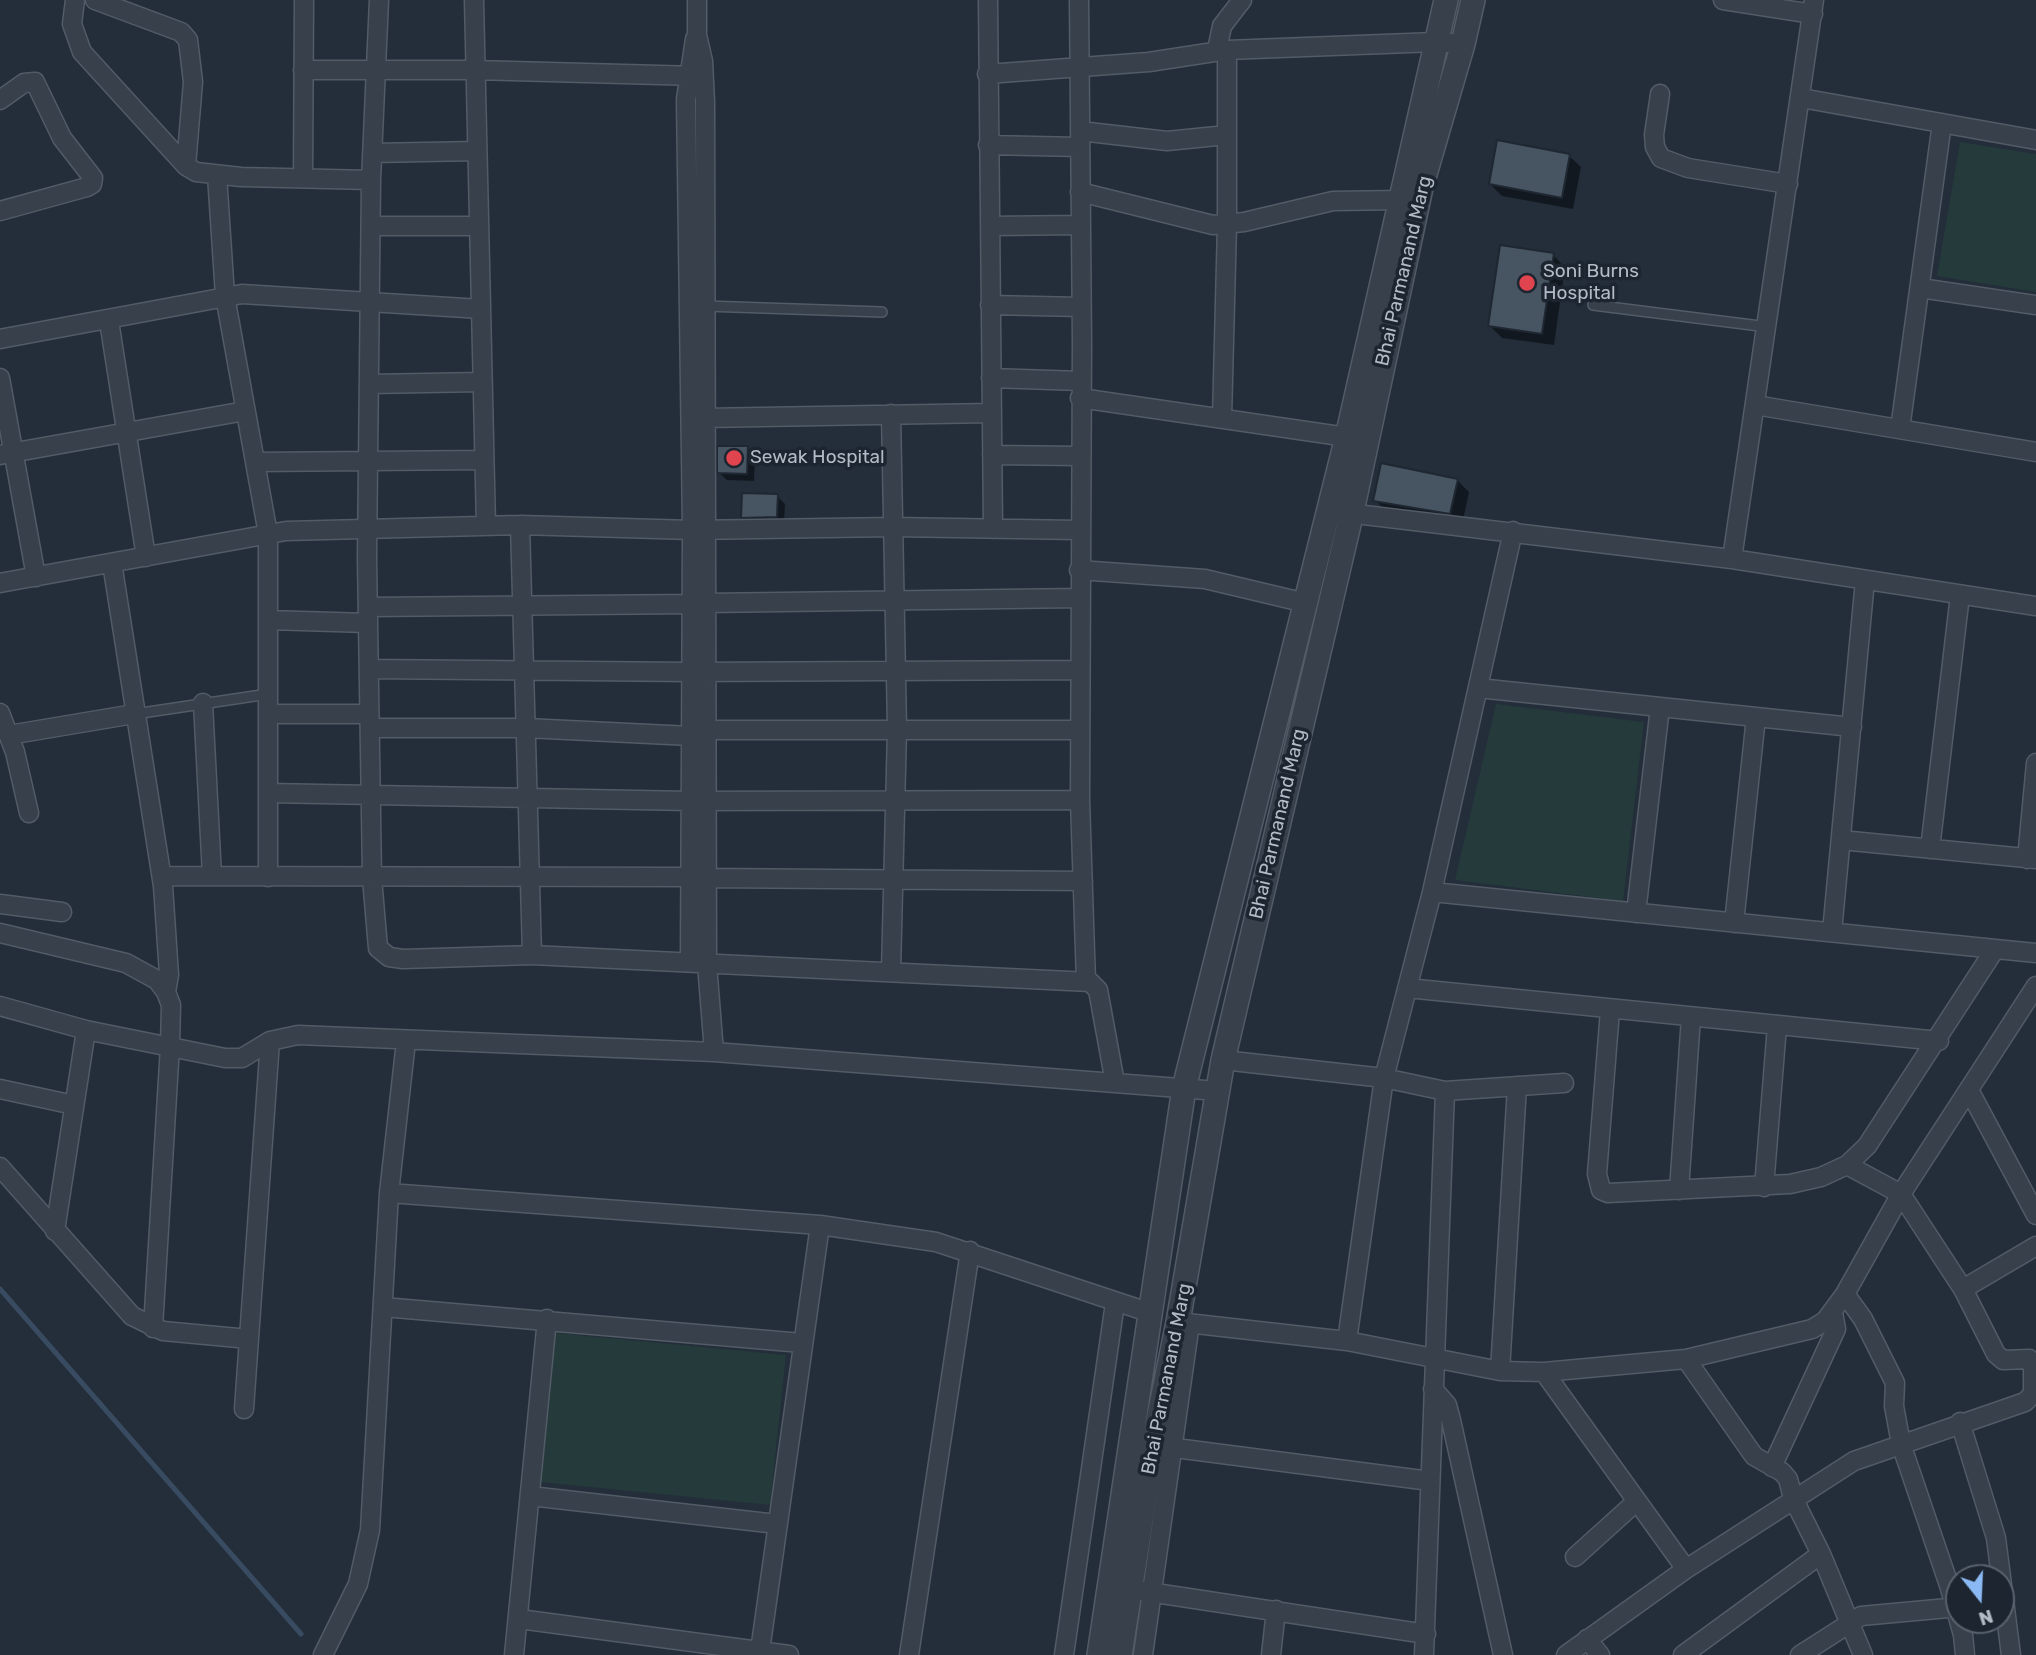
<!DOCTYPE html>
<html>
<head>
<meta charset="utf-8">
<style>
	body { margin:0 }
	#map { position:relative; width:2036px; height:1655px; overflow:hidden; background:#232e3a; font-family:Rubik,sans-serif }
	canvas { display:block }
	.north { position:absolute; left:1945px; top:1564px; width:70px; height:70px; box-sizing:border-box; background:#1c2530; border:2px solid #58616c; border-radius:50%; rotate:162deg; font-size:19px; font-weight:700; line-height:28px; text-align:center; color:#b2bbc6 }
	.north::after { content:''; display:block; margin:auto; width:24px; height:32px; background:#8bb9f3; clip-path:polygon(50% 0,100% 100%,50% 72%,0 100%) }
</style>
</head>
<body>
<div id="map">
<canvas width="2036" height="1655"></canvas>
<div class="north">N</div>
</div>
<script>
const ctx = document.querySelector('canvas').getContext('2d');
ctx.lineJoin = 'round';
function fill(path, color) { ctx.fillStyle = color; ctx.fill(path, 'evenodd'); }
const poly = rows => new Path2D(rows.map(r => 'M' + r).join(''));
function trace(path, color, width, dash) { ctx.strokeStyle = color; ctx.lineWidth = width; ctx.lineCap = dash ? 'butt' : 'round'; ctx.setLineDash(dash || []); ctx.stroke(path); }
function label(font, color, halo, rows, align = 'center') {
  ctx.font = font + ' Rubik,sans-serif'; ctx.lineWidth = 7; ctx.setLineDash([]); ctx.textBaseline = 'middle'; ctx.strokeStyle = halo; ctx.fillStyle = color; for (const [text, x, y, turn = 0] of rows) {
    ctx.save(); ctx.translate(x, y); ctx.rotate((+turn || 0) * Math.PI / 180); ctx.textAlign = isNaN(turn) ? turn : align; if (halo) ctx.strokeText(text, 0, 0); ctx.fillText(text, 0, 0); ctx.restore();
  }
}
fill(poly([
	[1960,142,2036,154,2036,292,1937,276],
	[1496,704,1644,722,1623,901,1455,880],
	[555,1333,786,1355,770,1505,540,1482]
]), '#253a3b');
fill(poly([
	[1569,156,1581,167,1573,209,1502,196,1490,184],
	[1553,255,1565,267,1554,345,1502,338,1490,326],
	[747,448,755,456,754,481,727,480,719,473],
	[1457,480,1469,492,1462,525,1387,512,1375,500],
	[777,496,785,504,784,524,750,525,743,517]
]), '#0007');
trace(poly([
	[0,1289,301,1634]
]), '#384b61', 5);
const building = poly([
	[1497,140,1570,154,1562,198,1489,184,1497,140],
	[1500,245,1554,253,1542,334,1488,326,1500,245],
	[717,446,748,446,747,474,717,473,717,446],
	[1381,463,1458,479,1450,514,1373,501,1381,463],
	[742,493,778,494,777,517,741,518,742,493]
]);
fill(building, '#475461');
trace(building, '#1e2732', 2);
const service = poly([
	[1593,305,1768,327],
	[705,306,882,312],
	[135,714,268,694]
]);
const minor = poly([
	[75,0,72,24,82,52,186,166,196,172,241,177,371,180],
	[95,0,181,32,188,40,193,82,186,166],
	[379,0,371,180,367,558,372,878,378,948,389,957,403,959,532,955,1090,982,1098,990,1115,1083],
	[474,0,486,526],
	[697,0,697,35,703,61,705,102,707,964,714,1052],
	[988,0,993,529],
	[1079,0,1082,343,1080,800,1086,982],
	[1723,0,1813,14],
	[1217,50,1222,26,1242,0],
	[303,70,475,70,697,76],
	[987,74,1149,62,1227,50,1436,42,1463,44],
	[1660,94,1654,135,1655,147,1661,158,1688,168,1788,184],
	[1801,98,2036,140],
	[0,100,24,83,35,82,62,138,93,178,92,184,87,187,0,211],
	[1080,131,1167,141,1227,135],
	[988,145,1080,147],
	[372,153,477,151],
	[217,175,225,296,268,534,268,877],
	[303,178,304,0],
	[1080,192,1213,225,1244,222,1333,201,1401,200],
	[371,226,479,226],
	[990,226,1079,225],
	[1920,288,2036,305],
	[990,305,1081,307],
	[109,321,146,557],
	[0,339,242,294,481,309],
	[0,378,36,577],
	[991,378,1081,381],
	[369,384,482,382],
	[1080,398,1347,437],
	[1755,405,2036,452],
	[891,414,897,729,891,971],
	[704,418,991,413],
	[1222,418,1227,225,1227,50],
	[1900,429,1942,123],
	[0,455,245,411],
	[992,455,1080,456],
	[255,462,484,460],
	[1339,512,1732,559,2036,606],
	[520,525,532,955],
	[1732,559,1814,0],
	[112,563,163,886,169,975,166,992],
	[1079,570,1205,579,1306,603],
	[0,583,286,531,520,525,692,530,893,527,1079,530],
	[706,603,1079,598],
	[368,607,692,604],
	[268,620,368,623],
	[369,669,691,672,1080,670],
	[1478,688,1852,727],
	[203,703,212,876],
	[0,713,15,752,29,813],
	[268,714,369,714],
	[370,728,526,728,691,736],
	[706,730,1080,730],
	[9,735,134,714],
	[268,793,690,801,1080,800],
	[1841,840,2036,859],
	[1930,849,1960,595],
	[2027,859,2036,763],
	[162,876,690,877],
	[708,878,1083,881],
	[1432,892,2036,953],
	[0,904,62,912],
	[1636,913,1660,707],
	[1734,923,1756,717],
	[1832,932,1865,580],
	[0,933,126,963,157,980,166,992,171,1005,170,1046,153,1328],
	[690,962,692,530,686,99,695,39],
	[1407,988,1939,1041],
	[0,1006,86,1030,225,1058,242,1058,270,1041,298,1035,714,1052,1218,1091],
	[1610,1010,1597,1174,1601,1190,1608,1193,1790,1184,1821,1177,1847,1165,1867,1146,1995,949],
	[1223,1060,1384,1078,1445,1091,1564,1083],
	[0,1089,74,1105],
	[1969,1090,2036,1215],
	[0,1167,132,1316,163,1331,249,1339],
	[1764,1187,1777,1026],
	[1679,1190,1691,1017],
	[389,1193,820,1225,936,1242,1151,1313],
	[55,1231,86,1030],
	[1963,1289,2036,1246],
	[1845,1294,1863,1319,1895,1383,1894,1406,1901,1444,1949,1585,1963,1635,1965,1655],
	[383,1307,802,1343],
	[1178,1322,1347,1341,1500,1371,1544,1372,1686,1359,1812,1329,1825,1321,1845,1294,1901,1194,2036,986],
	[1347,1341,1384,1078,1432,892,1513,531],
	[1686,1359,1754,1456,1782,1472,1788,1479,1793,1498,1821,1554,1863,1655],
	[1500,1371,1517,1086],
	[1544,1372,1686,1569],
	[1433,1389,1447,1405,1451,1420,1503,1655],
	[244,1409,270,1041],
	[1960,1422,1996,1538,2011,1655],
	[1160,1446,1430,1481],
	[1772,1467,1836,1329,1833,1312],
	[530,1496,777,1524],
	[1575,1557,1637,1501],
	[1142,1591,1426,1634],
	[519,1619,789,1655],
	[1587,1639,1600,1655],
	[760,1651,820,1225],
	[323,1655,358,1584,370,1530,389,1193,406,1041],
	[514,1655,547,1319],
	[909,1655,970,1251],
	[1064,1655,1115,1303],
	[1143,1655,1190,1323],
	[1271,1655,1276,1610],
	[1424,1655,1445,1091],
	[1566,1655,1686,1569,1854,1461,2025,1402,2033,1394,2033,1368,2029,1359,2003,1360,1996,1354,1963,1289,1901,1194,1847,1165],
	[1683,1655,1821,1554],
	[1800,1655,1861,1616,1959,1607]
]);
const tertiary = poly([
	[1099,1655,1184,1088,1347,437,1446,0],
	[1120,1655,1153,1445,1178,1322,1223,1060,1351,516,1421,188,1463,44,1473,0]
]);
trace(service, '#525b66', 12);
trace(minor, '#525b66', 21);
trace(tertiary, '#525b66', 26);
trace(service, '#37404b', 9);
trace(minor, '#37404b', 18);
trace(tertiary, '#37404b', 23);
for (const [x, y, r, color] of [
	[1527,283,9,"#e0444e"],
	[734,458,9,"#e0444e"]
]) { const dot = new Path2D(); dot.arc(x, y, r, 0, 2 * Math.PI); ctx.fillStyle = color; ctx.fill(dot); trace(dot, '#1c2530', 2.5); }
label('19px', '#b2bbc6', '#1c2530', [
	["Bhai Parmanand Marg",1404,271,-77],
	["Bhai Parmanand Marg",1278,824,-77],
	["Bhai Parmanand Marg",1167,1379,-79]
]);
label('19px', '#b2bbc6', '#1c2530', [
	["Soni Burns",1543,272],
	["Hospital",1543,294],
	["Sewak Hospital",750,458]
], 'left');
</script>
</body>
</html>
